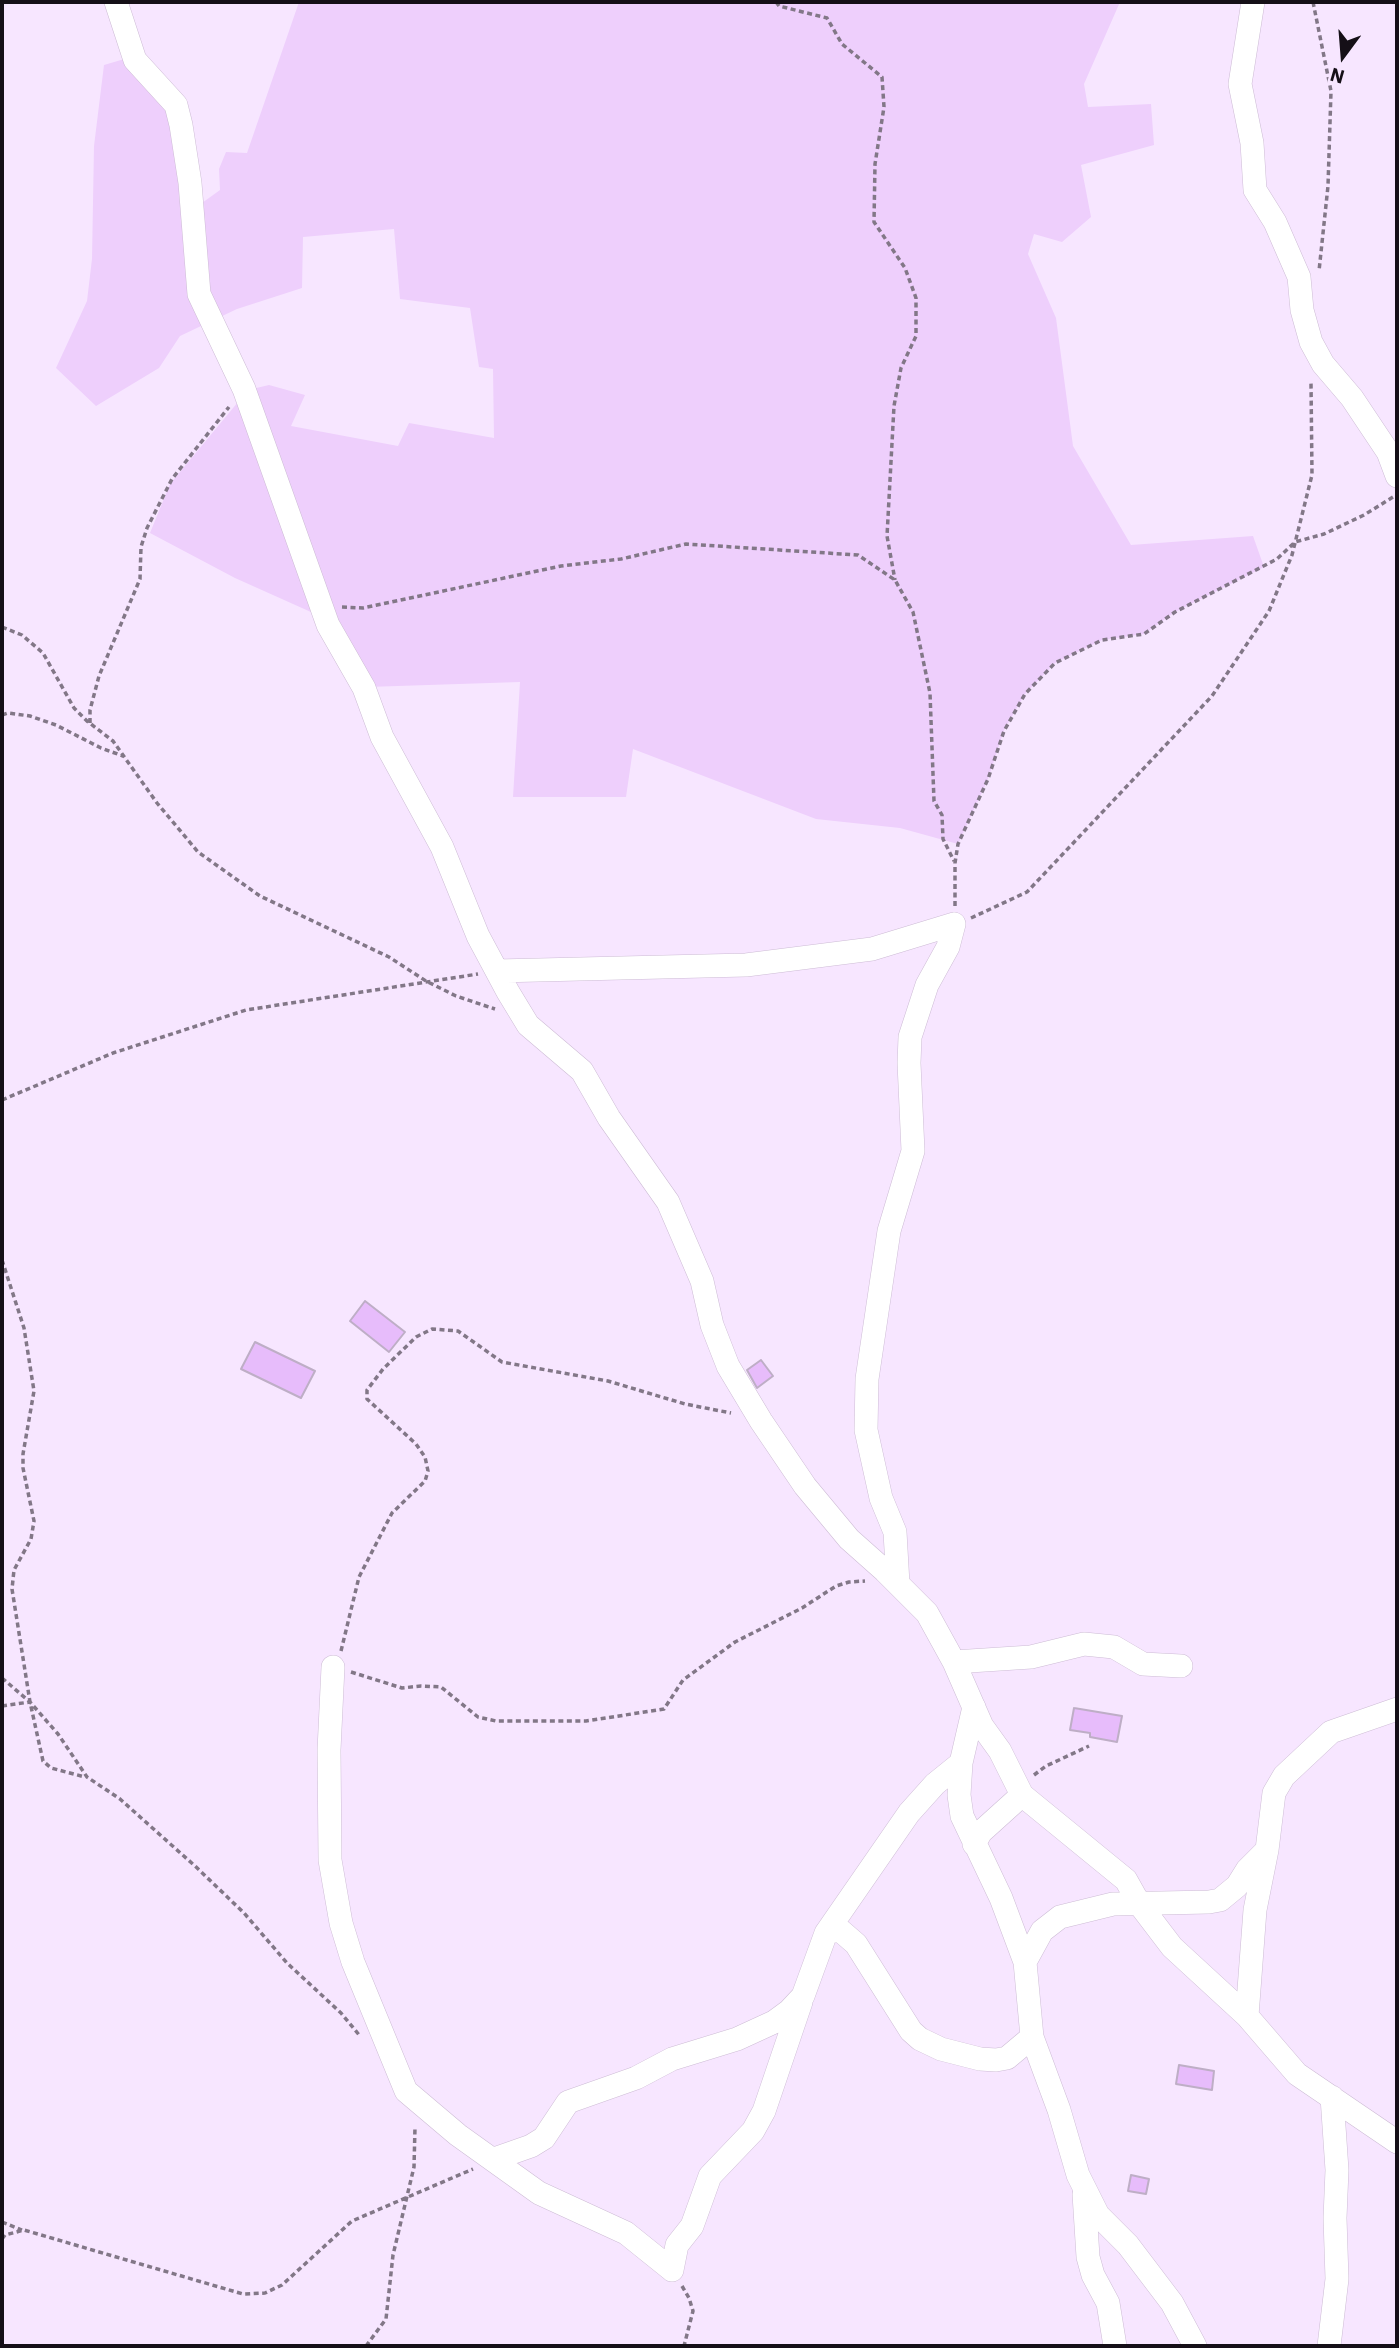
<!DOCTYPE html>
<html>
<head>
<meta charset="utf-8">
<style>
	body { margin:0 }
	#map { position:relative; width:1399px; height:2348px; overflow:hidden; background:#f7e6ff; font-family:"IBM Plex Sans",sans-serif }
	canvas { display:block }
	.frame { position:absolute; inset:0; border:4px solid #150f17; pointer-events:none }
	.north { position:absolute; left:1308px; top:21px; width:70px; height:70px; -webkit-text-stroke:5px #f7e6ff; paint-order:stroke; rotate:196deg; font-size:19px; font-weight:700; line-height:28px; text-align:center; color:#150f17 }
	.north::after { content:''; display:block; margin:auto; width:24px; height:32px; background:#150f17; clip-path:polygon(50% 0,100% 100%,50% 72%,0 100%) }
</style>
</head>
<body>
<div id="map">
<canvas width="1399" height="2348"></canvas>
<div class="frame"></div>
<div class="north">N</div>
</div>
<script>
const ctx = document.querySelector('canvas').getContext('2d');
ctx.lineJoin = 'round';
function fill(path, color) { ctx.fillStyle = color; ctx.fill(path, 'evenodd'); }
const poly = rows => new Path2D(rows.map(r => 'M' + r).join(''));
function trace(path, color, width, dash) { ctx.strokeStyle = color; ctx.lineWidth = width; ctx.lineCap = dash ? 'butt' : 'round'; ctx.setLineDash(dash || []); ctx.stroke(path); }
fill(poly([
	[299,2,1120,2,1084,84,1088,107,1151,104,1154,145,1081,165,1091,217,1062,242,1034,234,1028,254,1056,318,1073,446,1131,545,1253,536,1264,567,1175,612,1144,634,1102,640,1055,663,1025,694,1004,730,988,779,958,844,900,828,816,819,633,749,626,797,513,797,520,682,367,687,331,621,235,578,150,533,170,484,248,390,269,385,305,395,291,426,398,446,409,423,494,438,493,369,479,367,470,308,400,299,394,229,303,237,302,288,237,309,180,336,159,368,96,406,56,368,87,301,92,259,94,146,104,65,138,55,161,79,202,203,220,190,219,169,226,152,247,153]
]), '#eecffc');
const building = poly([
	[365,1301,405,1332,389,1352,350,1321,365,1301],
	[255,1342,315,1371,301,1398,241,1369,255,1342],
	[761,1360,773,1376,757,1388,747,1370,761,1360],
	[1074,1708,1122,1716,1117,1742,1090,1737,1090,1733,1070,1730,1074,1708],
	[1179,2065,1214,2071,1212,2090,1176,2084,1179,2065],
	[1131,2175,1149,2179,1146,2194,1128,2191,1131,2175]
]);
fill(building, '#e7bcfb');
trace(building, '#beaec6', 2);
const minor = poly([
	[116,2,135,60,176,105,181,125,190,183,199,294,244,389,328,625,364,688,382,737,442,847,478,936,508,992,528,1025,582,1071,609,1118,668,1202,702,1281,712,1325,728,1366,761,1421,805,1486,849,1539,885,1571,927,1613,954,1662,982,1726,1000,1751,1022,1795,1126,1880,1140,1905,1172,1947,1247,2016,1297,2074,1397,2142],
	[1253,2,1240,84,1252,143,1255,190,1275,222,1299,277,1302,310,1311,342,1323,364,1352,398,1388,452,1397,476],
	[497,971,746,965,872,949,954,924],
	[898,1584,895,1532,881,1498,866,1430,867,1379,889,1231,913,1151,909,1063,910,1037,927,985,948,947,954,924],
	[954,1662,1031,1657,1084,1644,1114,1647,1143,1664,1181,1666],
	[333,1667,329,1750,330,1860,341,1923,353,1962,406,2091,458,2135,539,2193,626,2233,672,2270],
	[974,1707,961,1763,959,1795,962,1816,1001,1898,1025,1962,1032,2037,1059,2110,1078,2175,1098,2215,1128,2245,1172,2303,1195,2346],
	[974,1844,981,1832,1022,1795],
	[826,1933,909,1813,935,1784,961,1763],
	[1025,1962,1042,1931,1060,1917,1113,1904,1209,1902,1220,1900,1237,1886,1247,1870,1267,1850],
	[1247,2016,1255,1910,1267,1850,1274,1793,1284,1776,1331,1732,1397,1709],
	[494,2159,531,2146,544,2138,568,2102,636,2078,672,2059,737,2039,774,2022,789,2011,803,1996,826,1933,834,1931,841,1931,856,1944,911,2031,920,2039,941,2049,980,2059,996,2060,1007,2058,1032,2037],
	[1084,2194,1088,2257,1093,2275,1108,2303,1115,2346],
	[672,2270,677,2245,692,2226,710,2176,753,2131,764,2111,801,2002],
	[1329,2346,1337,2279,1335,2218,1337,2170,1332,2097]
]);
trace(minor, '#cdbcd5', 24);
trace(poly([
	[776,2,779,6,827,18,842,44,882,77,884,107,875,164,874,222,905,268,916,298,916,336,901,368,894,406,887,536,895,580],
	[1313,2,1331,91,1328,186,1319,271],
	[342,607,363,608,561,566,621,559,686,544,858,555,895,580,913,612,930,693,934,801,942,815,943,839,954,861],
	[2,627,22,635,43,653,74,708,87,721,113,741,157,803,198,852,260,896,389,957,426,981,456,996,495,1009],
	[2,715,8,713,30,716,56,725,101,748,123,756],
	[90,723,90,710,99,676,140,579,141,547,147,528,172,479,229,407],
	[955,906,955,863,958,844,988,779,1004,731,1025,694,1055,663,1102,640,1144,634,1175,612,1277,559,1295,542,1324,534,1364,515,1393,497],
	[971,918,1027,892,1212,696,1269,611,1292,555,1312,475,1311,383],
	[2,1100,113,1053,246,1010,478,974],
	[2,1260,24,1328,34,1391,23,1454,23,1468,34,1521,31,1539,14,1570,12,1589,30,1702,43,1761,51,1768,85,1777],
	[341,1651,359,1577,392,1513,425,1481,428,1471,425,1457,416,1444,367,1399,367,1390,383,1369,416,1337,432,1329,458,1331,502,1362,608,1381,685,1404,731,1413],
	[351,1672,402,1688,421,1686,441,1687,478,1717,496,1721,586,1721,664,1709,683,1680,735,1642,802,1608,836,1586,849,1582,865,1581],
	[2,1678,30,1702,58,1734,87,1777,120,1799,195,1866,244,1913,287,1963,341,2013,360,2036],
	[2,1706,30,1702],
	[1034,1775,1046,1766,1089,1746],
	[2,2222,22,2230],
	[2,2239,5,2235,24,2230,243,2294,265,2293,282,2285,352,2221,473,2169],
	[682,2286,689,2298,693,2311,684,2346],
	[366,2346,386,2319,393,2255,414,2167,415,2127]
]), '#827787', 3.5, [5, 3.5]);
trace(minor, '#fff', 23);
</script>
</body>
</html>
